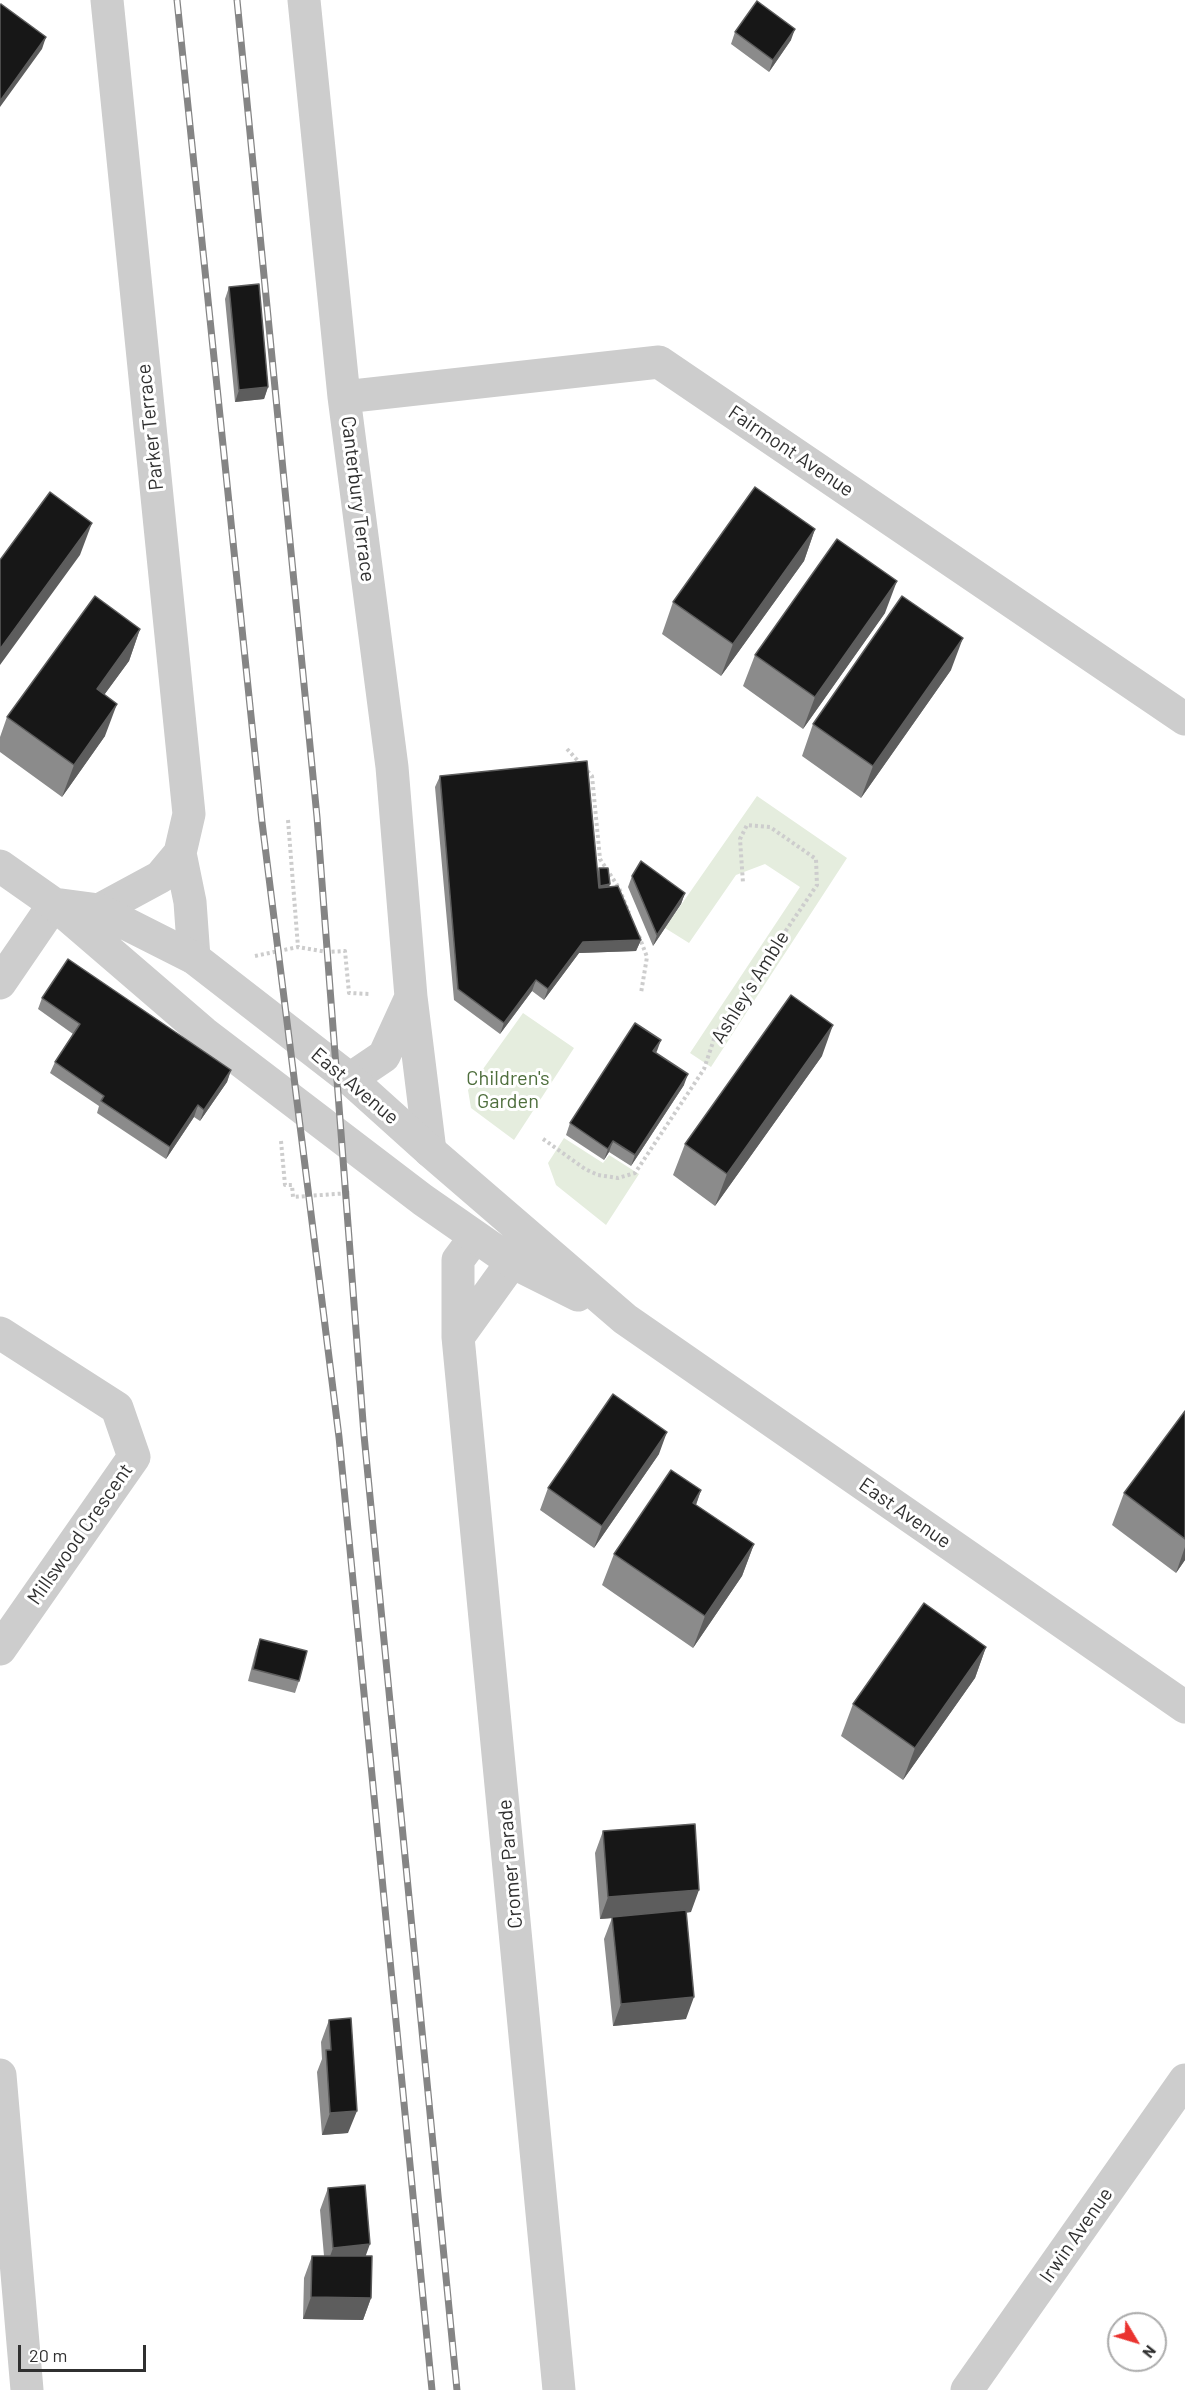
<!DOCTYPE html>
<html>
<head>
<meta charset="utf-8">
<style>
	body { margin:0 }
	#map { position:relative; width:1185px; height:2390px; overflow:hidden; background:#fff; font-family:Barlow,sans-serif }
	canvas { display:block }
	.north { position:absolute; left:1107px; top:2312px; width:60px; height:60px; box-sizing:border-box; background:#fff; border:2px solid #acacac; border-radius:50%; rotate:128deg; font-size:16px; font-weight:700; line-height:24px; text-align:center; color:#303030 }
	.north::after { content:''; display:block; margin:auto; width:21px; height:27px; background:#ea332f; clip-path:polygon(50% 0,100% 100%,50% 72%,0 100%) }
	.scale { position:absolute; left:18px; top:2345px; width:128px; height:27px; box-sizing:border-box; border:3px solid #303030; border-top:0; padding-left:8px; font-size:18px; line-height:21px; white-space:nowrap; color:#303030; -webkit-text-stroke:4px #fff; paint-order:stroke }
</style>
</head>
<body>
<div id="map">
<canvas width="1185" height="2390"></canvas>
<div class="north">N</div>
<div class="scale">20 m</div>
</div>
<script>
const ctx = document.querySelector('canvas').getContext('2d');
ctx.lineJoin = 'round';
function fill(path, color) { ctx.fillStyle = color; ctx.fill(path, 'evenodd'); }
const poly = rows => new Path2D(rows.map(r => 'M' + r).join(''));
function trace(path, color, width, dash) { ctx.strokeStyle = color; ctx.lineWidth = width; ctx.lineCap = dash ? 'butt' : 'round'; ctx.setLineDash(dash || []); ctx.stroke(path); }
function label(font, color, halo, rows, align = 'center') {
  ctx.font = font + ' Barlow,sans-serif'; ctx.lineWidth = 6; ctx.setLineDash([]); ctx.textBaseline = 'middle'; ctx.strokeStyle = halo; ctx.fillStyle = color; for (const [text, x, y, turn = 0] of rows) {
    ctx.save(); ctx.translate(x, y); ctx.rotate((+turn || 0) * Math.PI / 180); ctx.textAlign = isNaN(turn) ? turn : align; if (halo) ctx.strokeText(text, 0, 0); ctx.fillText(text, 0, 0); ctx.restore();
  }
}
fill(poly([
	[757,796,847,858,711,1067,690,1053,800,887,765,864,736,875,689,943,665,928],
	[523,1013,574,1048,514,1140,471,1108,468,1090],
	[564,1138,603,1163,609,1155,639,1174,606,1225,556,1185,548,1163]
]), '#e5edde');
trace(poly([
	[567,749,592,776,600,859,619,888,629,913],
	[288,820,298,947],
	[639,936,647,957,641,993],
	[255,956,298,947,327,952,345,951,349,993,370,994],
	[543,1139,585,1169,598,1175,618,1178,635,1173,704,1069,716,1033,817,885,816,859,770,827,747,825,740,839,743,883],
	[281,1141,285,1185,292,1185,293,1197,350,1193]
]), '#cdcdcd', 4, [3, 3]);
trace(poly([
	[107,0,189,814,180,853,190,902,194,958],
	[304,0,344,397,392,767,411,997,430,1151],
	[344,397,659,362,1185,719],
	[99,910,160,877,180,853],
	[0,983,54,904],
	[350,1079,384,1056,411,997],
	[475,1237,458,1260,458,1337,559,2390],
	[0,1333,117,1408,134,1457,0,1649],
	[458,1337,512,1262],
	[0,2075,27,2390],
	[967,2390,1185,2080]
]), '#cdcdcd', 33);
trace(poly([
	[0,866,54,904,204,1033,423,1200,512,1262,578,1295],
	[54,904,99,910,194,958,350,1079,430,1151,625,1319,1185,1707]
]), '#cdcdcd', 33);
const rail = poly([
	[177,0,262,822,339,1437,432,2390],
	[237,0,317,817,364,1435,457,2390]
]);
trace(rail, '#858585', 7);
trace(rail, '#fff', 4.5, [14]);
fill(poly([
	[735,32,791,40,769,72,731,44],
	[229,287,268,387,264,399,235,402,225,299],
	[815,529,804,561,721,676,662,634,673,602],
	[885,613,803,729,743,686,755,655],
	[140,629,129,661,104,695,105,736,62,797,0,752,0,737,7,717],
	[951,670,861,798,802,756,813,724],
	[440,776,598,872,599,868,641,940,636,951,579,953,544,1000,532,991,500,1034,454,1000,435,787],
	[632,876,685,893,681,904,653,946,628,887],
	[42,998,231,1070,227,1082,200,1121,194,1117,166,1159,97,1113,99,1106,50,1073,55,1062,73,1034,38,1009],
	[657,1051,656,1053,684,1085,631,1166,609,1152,604,1160,566,1135,570,1123],
	[822,1056,715,1206,673,1175,685,1144],
	[1185,1411,1185,1560,1176,1573,1112,1525,1124,1493],
	[659,1454,594,1548,540,1510,548,1488],
	[701,1490,696,1505,754,1544,742,1576,693,1648,602,1585,614,1554],
	[260,1639,299,1681,295,1693,248,1681,256,1650],
	[986,1647,975,1678,903,1780,841,1736,853,1704],
	[603,1831,691,1912,686,1913,686,2019,613,2026,604,1939,612,1918,600,1919,595,1853],
	[329,2020,348,2133,322,2135,317,2072,322,2059,321,2042],
	[328,2188,366,2256,371,2298,363,2320,303,2319,304,2278,312,2256,324,2256,320,2210]
]), '#8b8b8b');
fill(poly([
	[795,29,791,40,769,72,773,60],
	[46,37,42,49,0,107,0,101],
	[268,387,264,399,235,402,239,390],
	[92,523,80,555,0,665,0,649],
	[815,529,804,561,721,676,733,644],
	[897,581,885,613,803,729,815,697],
	[140,629,129,661,85,721,97,689],
	[963,638,951,670,861,798,873,766],
	[117,704,105,736,62,797,74,765],
	[610,884,606,896,596,897,600,886],
	[685,893,681,904,653,946,657,935],
	[641,940,636,951,579,953,544,1000,548,989,583,942],
	[536,980,532,991,500,1034,504,1023],
	[833,1025,822,1056,715,1206,727,1174],
	[661,1040,657,1051,649,1063,653,1051],
	[231,1070,227,1082,200,1121,204,1110],
	[688,1074,684,1085,631,1166,635,1155],
	[198,1105,194,1117,166,1159,170,1147],
	[613,1141,609,1152,604,1160,608,1149],
	[667,1432,659,1454,594,1548,602,1526],
	[701,1490,690,1522,693,1503],
	[754,1544,742,1576,693,1648,705,1616],
	[1185,1547,1185,1560,1176,1573],
	[986,1647,975,1678,903,1780,915,1748],
	[699,1890,691,1912,600,1919,608,1897],
	[694,1997,686,2019,613,2026,621,2004],
	[357,2111,348,2133,322,2135,330,2113],
	[370,2244,362,2266,325,2270,333,2248],
	[311,2297,371,2298,363,2320,303,2319]
]), '#5d5d5d');
const building = poly([
	[757,1,795,29,773,60,735,32,757,1],
	[1,4,46,37,0,101,0,5,1,4],
	[259,284,268,387,239,390,229,287,259,284],
	[755,487,815,529,733,644,673,602,755,487],
	[50,492,92,523,0,649,0,560,50,492],
	[837,539,897,581,815,697,755,655,837,539],
	[95,596,140,629,97,689,117,704,74,765,7,717,95,596],
	[902,596,963,638,873,766,813,724,902,596],
	[587,761,599,888,618,886,641,940,583,942,548,989,536,980,504,1023,458,989,440,776,587,761],
	[641,861,685,893,657,935,632,876,641,861],
	[599,868,608,868,610,884,600,886,599,868],
	[68,959,231,1070,204,1110,198,1105,170,1147,101,1101,104,1096,55,1062,80,1024,42,998,68,959],
	[791,995,833,1025,727,1174,685,1144,791,995],
	[635,1023,661,1040,653,1051,688,1074,635,1155,613,1141,608,1149,570,1123,635,1023],
	[613,1394,667,1432,602,1526,548,1488,613,1394],
	[1185,1411,1185,1539,1124,1493,1185,1411],
	[671,1470,701,1490,693,1503,754,1544,705,1616,614,1554,671,1470],
	[924,1603,986,1647,915,1748,853,1704,924,1603],
	[260,1639,307,1651,299,1681,253,1669,260,1639],
	[695,1824,699,1890,608,1897,603,1831,695,1824],
	[686,1910,694,1997,621,2004,612,1917,686,1910],
	[351,2018,357,2111,330,2113,326,2050,331,2050,329,2020,351,2018],
	[365,2185,370,2244,333,2248,328,2188,365,2185],
	[312,2256,372,2256,371,2298,311,2297,312,2256]
]);
fill(building, '#171717');
trace(building, '#5d5d5d', 1.5);
label('20px', '#303030', '#fff', [
	["Parker Terrace",150,427,-96],
	["Fairmont Avenue",791,451,34],
	["Canterbury Terrace",358,499,83],
	["Ashley’s Amble",750,987,-58],
	["East Avenue",355,1086,40],
	["East Avenue",905,1513,35],
	["Millswood Crescent",80,1534,-55],
	["Cromer Parade",510,1864,-95],
	["Irwin Avenue",1076,2235,-55]
]);
label('20px', '#4e6e3c', '#fff', [
	["Children's",508,1078],
	["Garden",508,1101]
]);
</script>
</body>
</html>
